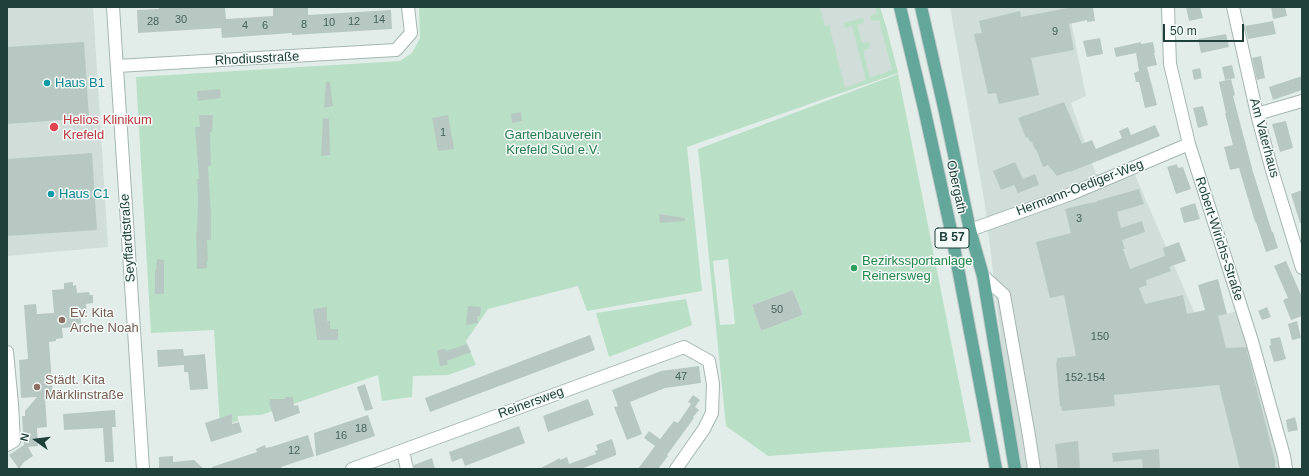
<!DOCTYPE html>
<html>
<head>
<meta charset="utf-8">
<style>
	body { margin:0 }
	#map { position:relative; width:1309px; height:476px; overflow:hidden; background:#e2ede9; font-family:Arial,sans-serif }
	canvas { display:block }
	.frame { position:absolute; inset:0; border:8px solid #20403a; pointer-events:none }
	.north { position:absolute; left:16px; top:420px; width:40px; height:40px; -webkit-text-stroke:3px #f3faf7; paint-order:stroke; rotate:284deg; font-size:11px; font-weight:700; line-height:16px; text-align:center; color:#20403a }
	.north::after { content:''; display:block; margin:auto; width:14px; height:18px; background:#20403a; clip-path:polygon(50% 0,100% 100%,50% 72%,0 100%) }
	.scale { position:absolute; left:1163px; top:24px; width:81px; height:18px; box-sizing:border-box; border:2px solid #20403a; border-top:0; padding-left:5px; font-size:12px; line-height:14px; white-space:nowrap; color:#20403a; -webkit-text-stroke:3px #f3faf7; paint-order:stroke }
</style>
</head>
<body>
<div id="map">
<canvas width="1309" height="476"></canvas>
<div class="frame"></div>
<div class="north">N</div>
<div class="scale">50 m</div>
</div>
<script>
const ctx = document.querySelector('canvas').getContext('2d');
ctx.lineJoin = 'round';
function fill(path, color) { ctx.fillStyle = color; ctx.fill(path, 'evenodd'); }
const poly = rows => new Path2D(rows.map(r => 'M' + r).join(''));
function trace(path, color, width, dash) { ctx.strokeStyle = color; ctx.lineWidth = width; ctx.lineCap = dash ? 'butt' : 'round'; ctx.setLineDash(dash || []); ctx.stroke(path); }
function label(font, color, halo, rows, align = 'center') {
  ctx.font = font + ' Arial,sans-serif'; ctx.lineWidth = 3; ctx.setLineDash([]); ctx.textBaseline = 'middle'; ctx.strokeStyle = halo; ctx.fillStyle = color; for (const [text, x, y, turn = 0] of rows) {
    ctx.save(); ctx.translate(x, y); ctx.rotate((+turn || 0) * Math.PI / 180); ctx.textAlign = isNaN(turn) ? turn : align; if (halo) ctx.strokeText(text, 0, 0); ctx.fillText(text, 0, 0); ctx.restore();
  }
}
fill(poly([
	[7,7,93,7,108,247,7,256],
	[820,7,880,7,887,30,898,73,841,93],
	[950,7,1068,7,1086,96,1071,103,1096,174,1135,175,1198,321,1238,311,1278,457,1280,469,1019,469,1013,440,985,205]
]), '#d0ddd8');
fill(poly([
	[419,7,820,7,825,26,829,25,845,88,866,80,852,26,845,28,844,23,863,18,864,23,857,25,862,43,869,42,870,48,863,50,870,78,892,70,879,20,872,21,870,16,877,14,875,7,880,7,887,30,898,73,687,147,702,291,587,311,578,286,488,309,466,341,476,365,448,375,413,376,412,397,382,401,378,375,261,415,238,416,238,421,220,427,214,330,151,333,136,77,400,61,412,53,420,38],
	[898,74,971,442,768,456,726,426,698,149],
	[728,259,735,324,720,325,713,261],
	[793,290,803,315,761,331,752,305],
	[686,299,692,325,609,357,596,313]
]), '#b9e0c7');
fill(poly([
	[159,7,225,7,226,19,273,16,273,7,308,7,308,15,391,10,392,29,292,35,292,33,222,38,221,28,138,33,137,10,159,9],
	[1073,7,1093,7,1095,21,1087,22,1087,20,1069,24,1074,50,1031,58,1039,95,999,104,996,93,988,94,974,34,982,33,979,21,1020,11,1021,17],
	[1186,7,1200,7,1203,18,1189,21],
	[1271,7,1285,7,1287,16,1273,19],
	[1273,21,1276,34,1248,39,1245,26],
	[1226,34,1229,47,1201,53,1198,39],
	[1100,38,1103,54,1087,57,1083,41],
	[84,42,89,118,7,124,7,47],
	[1141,42,1141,44,1153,42,1155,53,1154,53,1157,65,1147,67,1157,105,1145,108,1139,82,1136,82,1134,73,1139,71,1136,53,1116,57,1114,48],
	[1261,56,1265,78,1257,80,1252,58],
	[1232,65,1235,78,1225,80,1222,67],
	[1200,68,1202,78,1194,80,1192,70],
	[1302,76,1302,90,1273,100,1269,87],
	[1231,79,1235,95,1233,96,1253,172,1272,232,1273,232,1278,248,1266,252,1256,222,1255,222,1239,168,1230,170,1224,147,1233,145,1225,113,1226,113,1219,82],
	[326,82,330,82,333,106,324,108],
	[220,89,221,98,198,101,197,91],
	[1064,102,1082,144,1092,140,1096,149,1122,138,1119,131,1128,127,1131,135,1155,125,1160,136,1070,172,1070,171,1057,176,1048,165,1043,167,1036,149,1035,150,1032,142,1030,142,1028,137,1026,138,1018,118],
	[1203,106,1208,125,1198,128,1193,108],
	[521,112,522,121,512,123,511,114],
	[199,115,213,115,212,132,210,132,211,166,208,166,211,215,211,240,207,240,208,261,207,261,207,268,197,269,197,265,196,232,197,232,198,200,197,179,199,179,195,127,200,127],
	[448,115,454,149,438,151,432,118],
	[323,118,329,119,330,155,321,156],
	[1286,121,1293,148,1280,152,1272,124],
	[92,153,97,230,7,236,7,159],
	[1015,162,1023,179,1035,174,1039,185,1018,193,1014,185,1001,190,993,171],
	[1177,164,1178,168,1183,167,1191,189,1176,194,1167,167],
	[1139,189,1144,204,1117,212,1121,228,1142,221,1145,232,1122,240,1125,249,1123,249,1130,269,1165,256,1163,248,1179,242,1186,261,1169,267,1171,271,1146,280,1147,285,1139,288,1145,304,1183,295,1187,314,1205,310,1198,285,1218,279,1227,314,1218,316,1226,348,1246,347,1275,461,1275,469,1240,469,1219,385,1114,395,1115,406,1062,411,1061,406,1060,406,1056,362,1057,362,1057,358,1076,356,1064,295,1050,298,1036,242,1071,233,1065,209,1085,204,1097,202,1097,201],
	[1302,190,1302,223,1300,223,1291,194],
	[1195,203,1200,219,1184,223,1180,208],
	[659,214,685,218,685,221,660,223],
	[157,259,164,260,164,294,155,294,155,270,156,270],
	[1286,261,1302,297,1302,316,1291,320,1283,300,1288,298,1274,266],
	[73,282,73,286,76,285,77,293,89,292,90,295,93,295,93,303,86,304,87,313,81,313,81,324,74,324,75,327,62,328,63,338,56,339,56,341,49,342,53,396,45,397,47,427,37,428,38,446,28,447,33,456,24,462,19,469,9,455,24,445,22,416,25,416,25,411,37,397,21,398,19,360,28,359,24,305,36,304,37,314,54,313,52,290,64,289,64,283],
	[793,290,803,315,761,331,752,305],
	[468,306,481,307,480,316,477,316,478,323,466,325],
	[327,307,327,321,330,321,330,329,338,329,338,340,317,340,313,309],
	[1267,307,1271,317,1262,320,1258,311],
	[1297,321,1301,338,1292,340,1288,324],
	[590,335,595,350,430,412,425,398],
	[1280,337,1286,359,1274,362,1269,346,1271,345,1270,339],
	[467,344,471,352,447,361,448,365,440,366,437,350,445,349,446,351],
	[183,349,184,356,205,354,208,389,190,390,188,372,184,372,184,365,158,367,157,350],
	[699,366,701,383,665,388,630,402,642,434,627,440,614,407,618,406,612,390,661,371],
	[365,384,373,409,365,411,357,387],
	[693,395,700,400,695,407,699,410,693,417,694,418,667,455,668,456,658,469,638,469,655,446,644,438,649,431,660,439,674,421,678,423,691,404,688,402],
	[285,397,293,397,294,406,298,405,300,413,275,422,269,402,270,402,270,399,285,399],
	[588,399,594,415,548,432,543,416],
	[115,410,116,427,112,427,114,462,105,462,103,428,64,430,63,414],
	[232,414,232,424,239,422,242,432,211,442,205,423],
	[368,415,375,436,316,456,314,433],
	[1295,417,1298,430,1288,432,1286,420],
	[519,426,525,443,465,466,462,458,452,462,449,452],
	[308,435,314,456,281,467,282,469,212,469,212,467,257,452,256,449,265,445,266,448,274,446],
	[612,439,616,452,616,455,581,469,539,469,560,458,560,460,567,457,569,464,596,454,595,451,598,450,596,445],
	[1078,441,1080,469,1058,469,1055,444],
	[1159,449,1160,469,1143,469,1142,459,1113,462,1112,453],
	[173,456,173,462,194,460,204,469,159,469,159,457],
	[432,458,435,469,414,469,414,465]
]), '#b7c8c2');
const minor = poly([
	[113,7,143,469],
	[1168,7,1170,64,1189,144,1252,341,1284,456,1286,469],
	[1233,7,1257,114,1271,167,1302,268],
	[117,66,396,50,411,33,408,7],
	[1257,114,1302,101],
	[970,230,1071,194,1189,144],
	[983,276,1004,295,1029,436,1034,469],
	[7,352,12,404,14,441,7,445],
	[403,451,407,469],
	[352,469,684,347,709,361,713,384,712,413,704,429,676,469]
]);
const major = poly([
	[900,7,924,108,950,226,996,469],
	[921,7,945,112,970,230,983,276,1015,469]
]);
trace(minor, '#a4b6b1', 14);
trace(major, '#c1cac8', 14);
trace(minor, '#fff', 12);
trace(major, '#63a69a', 12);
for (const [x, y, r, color] of [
	[47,83,4,"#0f9aa8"],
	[54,127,5,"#e0444e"],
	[51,194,4,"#0f9aa8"],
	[854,268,4,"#2e9e5b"],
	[62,320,4,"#8d6e63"],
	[37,387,4,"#8d6e63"]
]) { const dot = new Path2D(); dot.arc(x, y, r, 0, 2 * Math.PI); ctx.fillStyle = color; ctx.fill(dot); trace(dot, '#f3faf7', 1.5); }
label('11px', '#46625c', null, [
	["30",181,20],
	["14",379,20],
	["28",153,22],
	["12",354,22],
	["10",329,23],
	["8",304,25],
	["4",245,26],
	["6",265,26],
	["9",1055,32],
	["1",443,133],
	["3",1079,219],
	["50",777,310],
	["150",1100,337],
	["47",681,377],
	["152-154",1085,378],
	["18",361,429],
	["16",341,436],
	["12",294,451]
]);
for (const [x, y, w] of [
	[952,238,34]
]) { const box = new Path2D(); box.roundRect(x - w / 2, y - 10, w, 20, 3); ctx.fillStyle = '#f3faf7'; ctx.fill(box); trace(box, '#20403a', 1); }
label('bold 12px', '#20403a', null, [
	["B 57",952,238]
]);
label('13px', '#20403a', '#f3faf7', [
	["Rhodiusstraße",257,59,-3],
	["Am Vaterhaus",1264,138,75],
	["Obergath",956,187,78],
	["Hermann-Oediger-Weg",1080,188,-21],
	["Seyffardtstraße",128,238,-94],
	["Robert-Wirichs-Straße",1219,239,72],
	["Reinersweg",531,403,-20]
]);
label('13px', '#0d838f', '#f3faf7', [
	["Haus B1",55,83],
	["Haus C1",59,194]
], 'left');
label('13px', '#be3a42', '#f3faf7', [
	["Helios Klinikum",63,120],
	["Krefeld",63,135]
], 'left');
label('13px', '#277a4e', '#f3faf7', [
	["Gartenbauverein",553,135],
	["Krefeld Süd e.V.",553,150]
]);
label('13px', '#27864d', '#f3faf7', [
	["Bezirkssportanlage",862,261],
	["Reinersweg",862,276]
], 'left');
label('13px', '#785e54', '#f3faf7', [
	["Ev. Kita",70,313],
	["Arche Noah",70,328],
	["Städt. Kita",45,380],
	["Märklinstraße",45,395]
], 'left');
</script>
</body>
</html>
